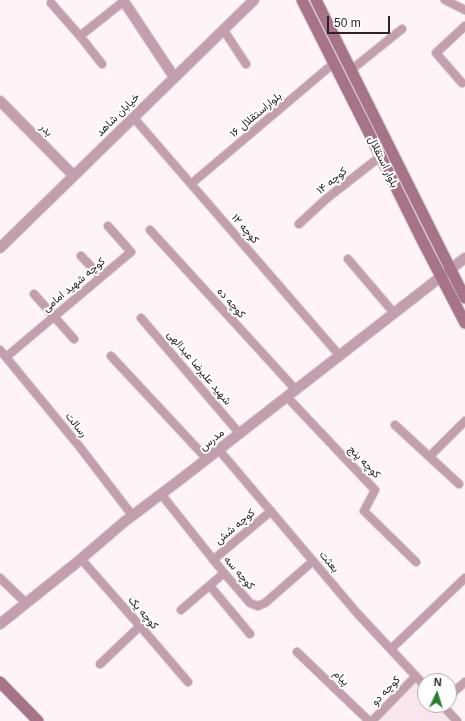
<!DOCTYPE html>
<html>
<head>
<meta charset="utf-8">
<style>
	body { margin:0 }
	#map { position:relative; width:465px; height:721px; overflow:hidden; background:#fef4f7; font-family:Helvetica,sans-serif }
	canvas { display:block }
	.north { position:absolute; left:417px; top:673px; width:40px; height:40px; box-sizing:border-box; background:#fff; border:1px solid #aba7a8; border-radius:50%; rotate:4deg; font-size:11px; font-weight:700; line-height:16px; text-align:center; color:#2c2326 }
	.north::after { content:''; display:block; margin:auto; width:14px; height:18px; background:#2c7f2c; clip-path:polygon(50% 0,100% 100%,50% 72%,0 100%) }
	.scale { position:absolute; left:327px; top:16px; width:63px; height:18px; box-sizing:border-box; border:2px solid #2c2326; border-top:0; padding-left:5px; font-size:12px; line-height:14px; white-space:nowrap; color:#2c2326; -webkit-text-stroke:3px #fff; paint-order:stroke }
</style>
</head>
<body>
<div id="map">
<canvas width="465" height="721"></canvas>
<div class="north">N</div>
<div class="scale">50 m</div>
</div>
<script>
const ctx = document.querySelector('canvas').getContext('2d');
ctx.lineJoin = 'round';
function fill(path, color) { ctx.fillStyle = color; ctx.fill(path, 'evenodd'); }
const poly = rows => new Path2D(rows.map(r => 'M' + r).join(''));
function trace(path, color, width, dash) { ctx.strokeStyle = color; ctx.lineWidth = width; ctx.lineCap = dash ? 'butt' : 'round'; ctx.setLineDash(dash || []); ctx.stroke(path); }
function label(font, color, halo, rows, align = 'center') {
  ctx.font = font + ' Helvetica,Vazirmatn,sans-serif'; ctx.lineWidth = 4; ctx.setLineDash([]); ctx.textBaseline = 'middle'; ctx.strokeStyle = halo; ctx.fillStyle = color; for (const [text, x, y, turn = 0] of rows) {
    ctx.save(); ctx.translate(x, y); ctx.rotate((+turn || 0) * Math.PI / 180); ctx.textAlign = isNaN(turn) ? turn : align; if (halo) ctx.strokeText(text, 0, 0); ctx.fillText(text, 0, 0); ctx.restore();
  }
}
fill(poly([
	[416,680,425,690,425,705,438,705,452,721,377,721]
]), '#f9e6ed');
const minor = poly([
	[445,0,465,10],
	[51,3,80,36,102,64],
	[223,29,246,64],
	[80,36,124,1],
	[351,70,402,29],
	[462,83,436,53,465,26],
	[133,117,340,356],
	[191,184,334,63],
	[299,224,326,199,381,156],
	[150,230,296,390],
	[81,256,101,277],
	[348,259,394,313],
	[34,294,74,339],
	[141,318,240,434],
	[0,350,79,446,132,515],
	[111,356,207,459],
	[6,357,131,252,108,226],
	[287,397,375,490,364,511,416,562],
	[395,425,459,484],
	[219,450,357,613,425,686],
	[430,456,465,421],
	[161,494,224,573,250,603,258,606,265,603,313,561],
	[81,559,140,626,188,682],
	[213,560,271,511],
	[0,578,26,603],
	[210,586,250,634],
	[181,610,224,573],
	[391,649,465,578],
	[297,652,369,721],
	[100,664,140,626],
	[449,696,465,682],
	[442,705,457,721],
	[372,721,416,676]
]);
const tertiary = poly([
	[123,0,174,77],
	[0,101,74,176],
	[0,248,254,0],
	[0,624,75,564,124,522,181,479,465,258]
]);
const secondary = poly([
	[302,0,369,133,422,240,465,323],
	[316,0,465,298],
	[0,682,38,721]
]);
trace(minor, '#d8ced1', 10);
trace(tertiary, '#d8ced1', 12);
trace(secondary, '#d8ced1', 13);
trace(minor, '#c39eac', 8);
trace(tertiary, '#c39eac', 10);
trace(secondary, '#a77387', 11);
label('11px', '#2c2326', '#fff', [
	["خیابان شاهد",118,115,-45],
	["بلواراستقلال ۱۶",256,115,-40],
	["بدر",46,130,45],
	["بلوار استقلال",383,162,64],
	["کوچه ۱۴",332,181,-39],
	["کوچه ۱۲",245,229,49],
	["کوچه شهید امامی",74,285,-40],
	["کوچه ده",231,303,48],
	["شهید علیرضا عبدالهی",199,368,50],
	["رسالت",76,425,51],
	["مدرس",212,440,-38],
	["کوچه پنج",364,462,46],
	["کوچه شش",235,527,-40],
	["بعثت",329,562,50],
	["کوچه سه",239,573,49],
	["کوچه یک",143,613,49],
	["پیام",341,678,44],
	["کوچه دو",386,691,-46]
]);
</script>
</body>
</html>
